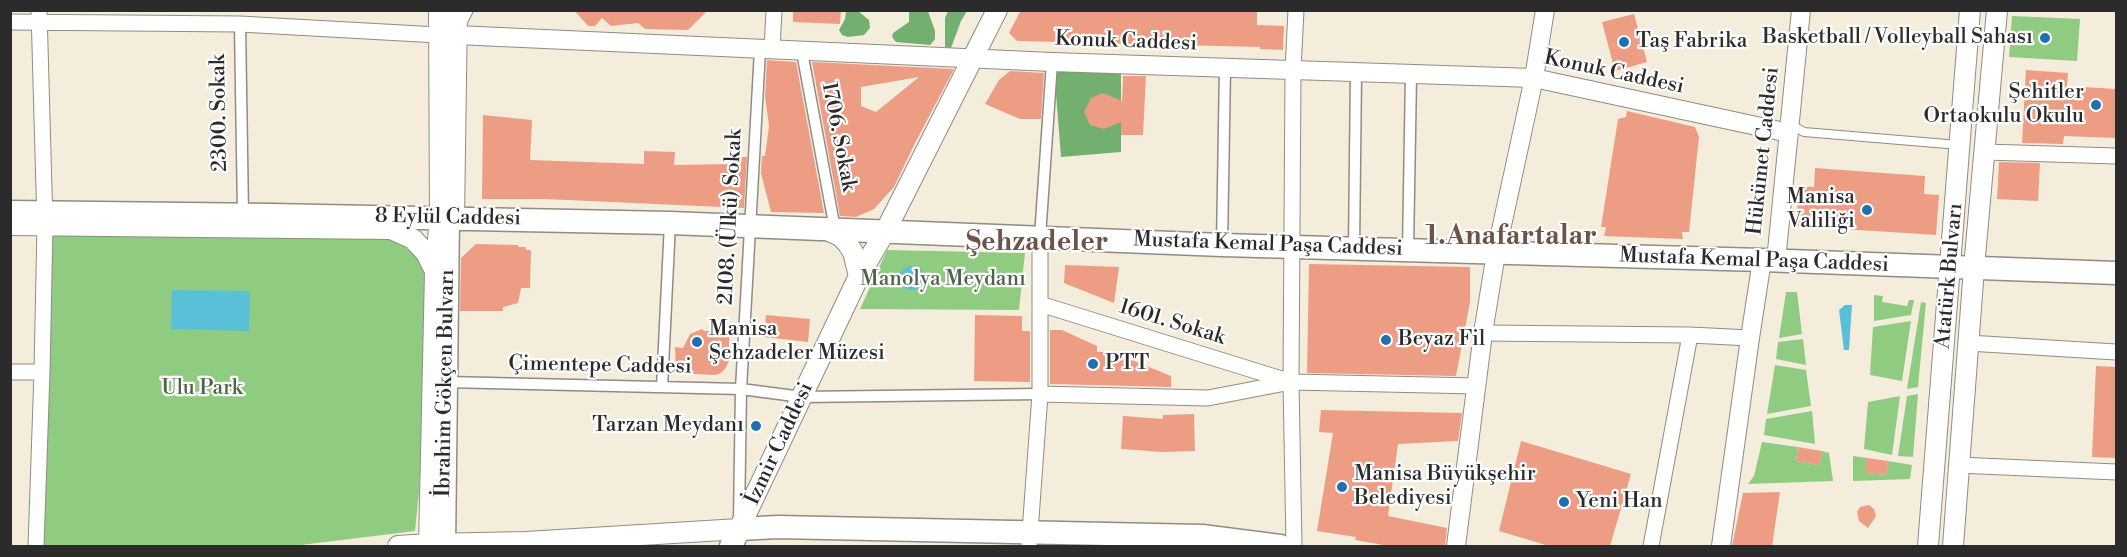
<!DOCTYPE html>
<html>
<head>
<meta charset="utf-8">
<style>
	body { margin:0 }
	#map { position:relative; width:2127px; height:557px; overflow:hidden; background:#f5eddb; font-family:"Libre Bodoni",serif }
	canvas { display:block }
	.frame { position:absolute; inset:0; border:12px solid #2b2b2b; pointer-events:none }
</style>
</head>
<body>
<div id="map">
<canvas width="2127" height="557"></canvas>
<div class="frame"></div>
</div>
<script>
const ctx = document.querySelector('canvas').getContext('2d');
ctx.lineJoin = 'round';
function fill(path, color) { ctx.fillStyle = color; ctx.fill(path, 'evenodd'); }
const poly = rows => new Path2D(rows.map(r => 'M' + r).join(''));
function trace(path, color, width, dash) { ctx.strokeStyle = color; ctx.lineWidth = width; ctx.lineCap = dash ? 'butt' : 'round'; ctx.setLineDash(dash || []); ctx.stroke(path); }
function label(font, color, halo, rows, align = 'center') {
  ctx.font = font + ' "Libre Bodoni",serif'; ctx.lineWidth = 4.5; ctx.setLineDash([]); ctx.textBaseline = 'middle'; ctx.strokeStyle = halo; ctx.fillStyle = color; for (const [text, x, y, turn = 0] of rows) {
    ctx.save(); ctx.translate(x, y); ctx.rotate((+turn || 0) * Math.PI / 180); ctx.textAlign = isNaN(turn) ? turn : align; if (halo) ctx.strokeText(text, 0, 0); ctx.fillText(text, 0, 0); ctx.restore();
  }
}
fill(poly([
	[2012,16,2080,19,2077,61,2009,57],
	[48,228,387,235,417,256,427,274,425,382,419,492,415,531,293,546,36,546],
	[887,250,1025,253,1019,310,860,309],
	[1786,292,1797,292,1802,334,1779,338],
	[1874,295,1883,296,1882,302,1907,306,1909,300,1914,300,1911,315,1874,321],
	[1921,302,1926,303,1918,387,1907,389],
	[1911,321,1902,381,1870,375,1873,327],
	[1803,339,1806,365,1776,359,1778,342],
	[1775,365,1806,370,1811,406,1767,414],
	[1918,394,1913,457,1898,456,1907,396],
	[1900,396,1892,455,1864,449,1868,402],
	[1812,411,1815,444,1764,435,1766,419],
	[1762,442,1798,447,1796,461,1819,465,1822,451,1829,453,1833,481,1748,484,1754,476],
	[1853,456,1867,458,1866,473,1886,475,1888,461,1912,465,1910,479,1853,481]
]), '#8fcc81');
fill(poly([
	[846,11,858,11,869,20,870,28,864,35,848,37,842,35,839,30,845,19],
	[909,11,928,11,935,31,935,39,930,45,896,42,892,37,893,33,909,22],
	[948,11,967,11,961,21,951,48,945,47,945,18],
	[1054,69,1121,73,1121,152,1061,157]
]), '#73b06f');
fill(poly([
	'900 278a12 12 0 1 1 24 0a12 12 0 1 1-24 0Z',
	[172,290,250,291,249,331,171,329],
	[1845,305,1852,305,1849,350,1844,350,1839,310]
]), '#59c0d7');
fill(poly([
	[574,10,708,10,688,30,645,29,638,23,611,26,602,18,595,26,588,26],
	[793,10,841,10,840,24,793,22],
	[1021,10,1257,10,1257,25,1284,26,1283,50,1260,49,1260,47,1017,41,1009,33],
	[1634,14,1647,62,1615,71,1602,22],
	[767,60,796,62,824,213,771,212,761,173,762,156,765,156,769,126,765,96],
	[812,62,954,69,915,143,894,187,874,209,856,217,840,216],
	[919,77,876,112,861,106,861,87],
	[2026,70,2068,73,2067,86,2116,89,2116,138,2064,136,2063,144,2022,143],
	[1010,71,1044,73,1041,119,1020,119,985,104,999,80],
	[1123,76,1146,76,1143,135,1121,135,1121,122,1104,129,1090,125,1084,112,1091,98,1103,93,1122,101],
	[1627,111,1695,127,1699,137,1689,232,1682,232,1683,239,1604,236,1606,227,1601,227,1618,119,1626,117],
	[483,115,532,120,530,160,644,164,644,151,675,152,674,165,731,164,731,157,747,157,744,208,545,199,482,199],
	[1999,162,2040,163,2038,201,1997,199],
	[1815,168,1925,176,1924,194,1939,195,1936,235,1796,226,1799,186,1814,187],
	[476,244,518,245,518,247,526,247,526,250,531,250,530,288,521,288,518,303,503,307,503,311,460,311,461,258],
	[1309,264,1470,267,1470,302,1456,376,1307,373],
	[1065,265,1119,267,1114,303,1064,283],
	[766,315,810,319,808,342,764,337],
	[975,315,1022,316,1022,331,1030,331,1030,382,974,381],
	[702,329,704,331,729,331,729,361,725,369,721,373,715,375,676,373,675,347,683,348,690,334],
	[1050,330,1062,330,1097,346,1097,352,1113,352,1171,376,1171,387,1050,384],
	[2096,366,2116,367,2116,458,2092,457],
	[1321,410,1462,413,1458,441,1398,444,1388,516,1447,528,1445,546,1389,546,1355,540,1356,537,1317,531,1333,433,1319,432],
	[1194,414,1195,451,1162,452,1121,449,1123,416,1163,419,1163,415],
	[1521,441,1631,474,1610,546,1549,546,1499,531],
	[1798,447,1822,451,1819,465,1796,461],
	[1867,458,1888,461,1886,475,1865,473],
	[1780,492,1772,546,1732,546,1743,493],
	[1869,505,1874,509,1876,516,1868,528,1859,521,1857,512,1860,507]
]), '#ee9d85');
const service = poly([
	[462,24,469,10],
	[1797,128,1804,132,1959,145]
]);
const pedestrian = poly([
	[240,24,243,215],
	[802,52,835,229],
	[1040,237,1052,62],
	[1222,245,1225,67],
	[1354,248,1356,72],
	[1408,250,1411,74],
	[447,382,741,389,802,397,1040,394],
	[662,387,670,223],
	[739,520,741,389,760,50]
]);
const minor = poly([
	[10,22,240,24,438,35],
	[772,50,774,10],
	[1985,152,2116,156],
	[1040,304,1288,381],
	[1483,333,1690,335,1750,338],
	[1968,343,2116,352],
	[10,372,42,372,45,225,39,10],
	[1040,394,1208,398,1291,382,1477,386],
	[1958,465,2116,472],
	[36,546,42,372],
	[1029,546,1040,394,1040,237],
	[1294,546,1291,382,1293,70,1296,10],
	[1651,546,1690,335]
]);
const tertiary = poly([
	[456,35,1052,62,1534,78,1789,133],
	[1776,261,1801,10],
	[1456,546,1483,333,1496,253,1534,78,1545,10],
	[1721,546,1750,338,1762,260]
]);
const secondary = poly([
	[454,219,457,10],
	[10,225,391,229,413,239,426,253,435,271],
	[825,229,840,236,847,243,853,252,859,276],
	[398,546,429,544],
	[417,546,429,544,526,542,739,529,859,276,886,230,997,10],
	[429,546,435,271,440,218,439,10],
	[1928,546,1970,10],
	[1953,546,1974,268,1997,10]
]);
const primary = poly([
	[10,212,272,215,670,223,1222,245,1762,260,2116,273],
	[444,546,448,219],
	[731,546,739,529,778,527,1202,536,1280,546]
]);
trace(service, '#908c83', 10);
trace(pedestrian, '#908c83', 13);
trace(minor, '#908c83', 17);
trace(tertiary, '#908c83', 20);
trace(secondary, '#908c83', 22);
trace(primary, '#908c83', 25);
trace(service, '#fff', 8);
trace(pedestrian, '#fff', 10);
trace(minor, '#fff', 15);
trace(tertiary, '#fff', 18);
trace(secondary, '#fff', 20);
trace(primary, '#fff', 22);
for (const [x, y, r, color] of [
	[2045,38,6,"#1f6fb2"],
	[1624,42,6,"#1f6fb2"],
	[2096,105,6,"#1f6fb2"],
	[1867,210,6,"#1f6fb2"],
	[1386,340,6,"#1f6fb2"],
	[697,342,6,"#1f6fb2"],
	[1093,364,6,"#1f6fb2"],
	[756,426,6,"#1f6fb2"],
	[1342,487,6,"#1f6fb2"],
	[1564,502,6,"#1f6fb2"]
]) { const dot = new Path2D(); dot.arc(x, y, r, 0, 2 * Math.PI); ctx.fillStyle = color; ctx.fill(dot); trace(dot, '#fff', 2); }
label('21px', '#2b2b2b', '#fff', [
	["Basketball / Volleyball Sahası",2033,38,"right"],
	["Taş Fabrika",1636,42],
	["Şehitler",2084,93,"right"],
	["Ortaokulu Okulu",2084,117,"right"],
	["Manisa",1855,198,"right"],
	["Valiliği",1855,222,"right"],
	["Manisa",709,330],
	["Şehzadeler Müzesi",709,354],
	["Beyaz Fil",1398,340],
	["PTT",1105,364],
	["Tarzan Meydanı",744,426,"right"],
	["Manisa Büyükşehir",1354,475],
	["Belediyesi",1354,499],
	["Yeni Han",1576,502]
], 'left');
label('21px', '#2b2b2b', '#fff', [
	["Konuk Caddesi",1126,42,2],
	["Konuk Caddesi",1614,73,12],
	["2300. Sokak",220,113,-91],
	["1706. Sokak",838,137,79],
	["Hükümet Caddesi",1764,151,-84],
	["2108. (Ülkü) Sokak",731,217,-87],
	["8 Eylül Caddesi",448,218,1],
	["Mustafa Kemal Paşa Caddesi",1268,245,2],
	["Mustafa Kemal Paşa Caddesi",1754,261,2],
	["Atatürk Bulvarı",1950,276,-85],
	["1601. Sokak",1172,323,17],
	["Çimentepe Caddesi",600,366,1],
	["İbrahim Gökçen Bulvarı",446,383,-89],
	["İzmir Caddesi",780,444,-65]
]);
label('21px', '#4e6349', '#fff', [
	["Manolya Meydanı",943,280],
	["Ulu Park",202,389]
]);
label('bold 27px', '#6f534a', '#fff', [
	["1.Anafartalar",1511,238],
	["Şehzadeler",1037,244]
]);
</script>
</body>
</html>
